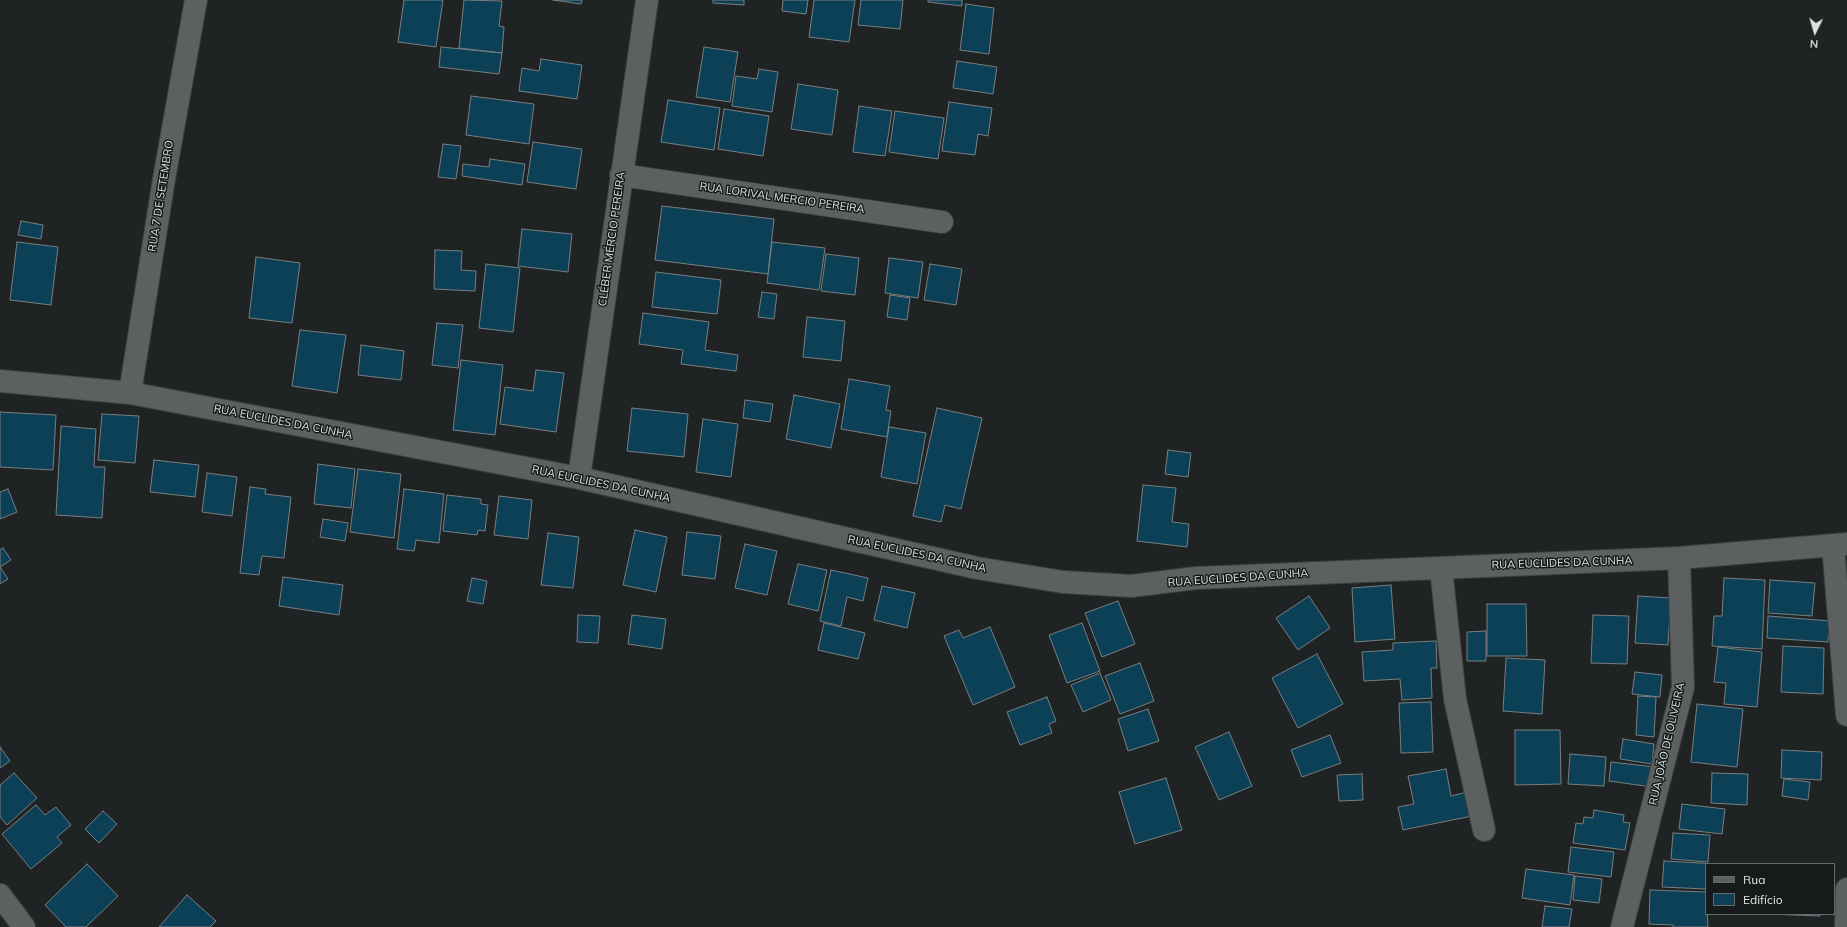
<!DOCTYPE html>
<html>
<head>
<meta charset="utf-8">
<style>
	body { margin:0 }
	#map { position:relative; width:1847px; height:927px; overflow:hidden; background:#202323; font-family:Mulish,sans-serif }
	canvas { display:block }
	.legend { position:absolute; left:1705px; top:863px; width:130px; height:52px; box-sizing:border-box; background:#171a1a; border:1px solid #676a6a; margin:0; padding:5px 7px; list-style:none; font-size:12px; color:#dfe2e2 }
	.legend li { display:flex; align-items:center; gap:8px; height:20px }
	.legend b { width:20px; border:1px solid #676a6a }
	.north { position:absolute; left:1795px; top:12px; width:40px; height:40px; -webkit-text-stroke:3px #171a1a; paint-order:stroke; rotate:185deg; font-size:11px; font-weight:700; line-height:16px; text-align:center; color:#dfe2e2 }
	.north::after { content:''; display:block; margin:auto; width:14px; height:18px; background:#dfe2e2; clip-path:polygon(50% 0,100% 100%,50% 72%,0 100%) }
</style>
</head>
<body>
<div id="map">
<canvas width="1847" height="927"></canvas>
<ul class="legend">
<li><b style="height:5px;background:#5c6060"></b>Rua</li>
<li><b style="height:11px;background:#0c4056"></b>Edifício</li>
</ul>
<div class="north">N</div>
</div>
<script>
const ctx = document.querySelector('canvas').getContext('2d');
ctx.lineJoin = 'round';
function fill(path, color) { ctx.fillStyle = color; ctx.fill(path, 'evenodd'); }
const poly = rows => new Path2D(rows.map(r => 'M' + r).join(''));
function trace(path, color, width, dash) { ctx.strokeStyle = color; ctx.lineWidth = width; ctx.lineCap = dash ? 'butt' : 'round'; ctx.setLineDash(dash || []); ctx.stroke(path); }
function label(font, color, halo, rows, align = 'center') {
  ctx.font = font + ' Mulish,sans-serif'; ctx.lineWidth = 3; ctx.setLineDash([]); ctx.textBaseline = 'middle'; ctx.strokeStyle = halo; ctx.fillStyle = color; for (const [text, x, y, turn = 0] of rows) {
    ctx.save(); ctx.translate(x, y); ctx.rotate((+turn || 0) * Math.PI / 180); ctx.textAlign = isNaN(turn) ? turn : align; if (halo) ctx.strokeText(text, 0, 0); ctx.fillText(text, 0, 0); ctx.restore();
  }
}
const building = poly([
	[404,0,443,0,436,47,398,42,404,0],
	[464,0,502,1,499,26,504,27,502,53,459,48,464,0],
	[553,0,582,0,581,4,553,0],
	[713,0,744,0,744,5,713,3,713,0],
	[783,0,808,0,806,14,782,11,783,0],
	[814,0,855,0,849,42,809,37,814,0],
	[861,0,903,0,900,29,858,25,861,0],
	[928,0,962,0,962,6,928,2,928,0],
	[966,4,994,8,989,54,960,50,966,4],
	[441,47,502,53,499,74,439,67,441,47],
	[704,47,738,52,730,102,696,97,704,47],
	[541,59,582,65,577,99,519,91,522,68,539,71,541,59],
	[957,61,997,67,993,94,953,88,957,61],
	[759,69,778,72,772,112,732,106,736,76,757,79,759,69],
	[798,84,838,90,832,135,791,129,798,84],
	[471,96,534,104,529,144,466,135,471,96],
	[668,100,720,108,714,150,661,142,668,100],
	[949,102,992,108,988,136,978,134,975,155,942,151,949,102],
	[859,106,892,111,885,156,853,152,859,106],
	[724,109,769,116,763,156,718,149,724,109],
	[895,111,944,118,938,159,889,152,895,111],
	[533,142,582,149,576,189,527,182,533,142],
	[443,144,461,146,456,179,438,177,443,144],
	[490,159,525,164,522,185,462,176,463,164,489,167,490,159],
	[662,206,774,219,768,274,655,260,662,206],
	[21,221,43,225,41,239,18,235,21,221],
	[522,229,572,234,568,272,518,266,522,229],
	[17,242,58,247,51,305,10,300,17,242],
	[772,242,825,248,819,290,767,283,772,242],
	[435,250,462,251,461,270,476,271,475,291,434,289,435,250],
	[826,254,859,258,855,295,821,291,826,254],
	[256,257,300,263,292,323,249,318,256,257],
	[889,258,923,262,918,298,885,293,889,258],
	[486,264,520,268,513,332,479,328,486,264],
	[930,264,962,269,956,305,924,300,930,264],
	[656,272,721,280,717,314,652,307,656,272],
	[762,292,777,294,774,319,758,317,762,292],
	[890,295,910,298,907,320,887,317,890,295],
	[643,313,709,322,705,350,738,355,736,371,681,364,683,350,639,344,643,313],
	[807,317,845,321,841,361,803,357,807,317],
	[437,323,463,325,458,368,432,365,437,323],
	[300,330,346,335,337,393,292,386,300,330],
	[361,345,404,351,401,380,358,375,361,345],
	[461,360,503,365,495,435,453,430,461,360],
	[536,370,564,373,556,432,500,424,505,387,533,391,536,370],
	[849,379,890,386,886,410,891,411,887,437,841,429,849,379],
	[794,395,840,404,831,448,786,439,794,395],
	[745,400,773,404,770,422,743,418,745,400],
	[632,408,688,414,684,457,627,451,632,408],
	[937,408,982,418,961,509,945,505,941,522,913,516,937,408],
	[0,412,56,415,53,470,0,467,0,412],
	[102,414,139,416,135,463,98,460,102,414],
	[703,419,738,424,731,477,696,472,703,419],
	[61,426,96,429,94,467,105,467,102,518,56,515,61,426],
	[889,427,926,433,917,484,881,477,889,427],
	[1168,450,1191,453,1188,477,1165,474,1168,450],
	[154,460,199,465,195,497,150,492,154,460],
	[318,464,355,469,351,508,314,504,318,464],
	[358,469,401,474,394,538,350,532,358,469],
	[207,473,237,477,232,516,202,512,207,473],
	[1143,485,1176,488,1172,522,1189,524,1187,547,1137,541,1143,485],
	[250,487,266,489,265,494,291,497,284,558,262,556,259,575,240,573,250,487],
	[8,489,17,512,0,519,0,492,8,489],
	[404,489,444,494,439,543,416,540,414,551,397,549,404,489],
	[447,495,481,499,481,504,488,505,485,531,478,530,477,535,443,531,447,495],
	[499,496,532,500,528,539,494,535,499,496],
	[323,519,348,523,345,541,320,537,323,519],
	[635,530,667,537,656,592,623,585,635,530],
	[687,532,721,536,715,579,682,575,687,532],
	[548,533,579,537,573,588,541,585,548,533],
	[745,544,777,551,767,595,735,588,745,544],
	[3,548,11,560,0,567,8,579,0,584,0,550,3,548],
	[798,564,827,570,818,611,788,604,798,564],
	[831,570,868,578,863,601,847,597,841,626,820,621,831,570],
	[283,577,343,585,339,615,279,606,283,577],
	[472,578,487,581,483,604,467,601,472,578],
	[1724,578,1765,580,1762,649,1712,646,1714,616,1722,616,1724,578],
	[1770,580,1815,583,1812,616,1768,613,1770,580],
	[1391,585,1395,639,1355,642,1352,588,1391,585],
	[882,586,915,593,907,628,874,620,882,586],
	[1309,596,1330,628,1298,650,1276,618,1309,596],
	[1638,596,1671,598,1668,645,1635,643,1638,596],
	[1118,601,1135,644,1102,657,1085,613,1118,601],
	[1487,604,1526,604,1527,656,1487,656,1487,604],
	[578,615,600,616,598,643,577,642,578,615],
	[632,615,666,619,662,649,628,644,632,615],
	[1593,615,1629,616,1627,664,1591,663,1593,615],
	[1768,616,1830,621,1828,642,1767,638,1768,616],
	[824,623,865,633,858,659,818,650,824,623],
	[1082,623,1100,671,1067,683,1049,635,1082,623],
	[990,627,1015,687,973,705,944,636,959,630,963,638,990,627],
	[1486,631,1486,661,1467,661,1467,632,1486,631],
	[1436,641,1437,668,1431,668,1432,698,1402,700,1400,679,1364,681,1362,652,1393,650,1393,643,1436,641],
	[1783,646,1824,648,1823,694,1781,692,1783,646],
	[1718,647,1762,652,1757,707,1724,704,1726,683,1714,682,1718,647],
	[1317,654,1343,704,1298,728,1272,678,1317,654],
	[1506,658,1545,660,1542,714,1503,711,1506,658],
	[1140,663,1154,701,1120,714,1105,676,1140,663],
	[1635,672,1662,675,1660,697,1632,694,1635,672],
	[1100,673,1111,700,1083,712,1071,685,1100,673],
	[1638,696,1656,697,1654,737,1636,735,1638,696],
	[1047,697,1056,721,1049,724,1052,733,1020,745,1007,712,1047,697],
	[1431,702,1433,752,1401,753,1399,703,1431,702],
	[1697,704,1743,709,1737,767,1691,762,1697,704],
	[1148,709,1159,741,1128,751,1118,719,1148,709],
	[1515,730,1560,730,1561,784,1515,785,1515,730],
	[1229,732,1252,786,1219,800,1195,747,1229,732],
	[1330,735,1341,763,1302,777,1291,750,1330,735],
	[1623,739,1654,744,1652,764,1620,759,1623,739],
	[0,747,10,761,0,768,0,747],
	[1782,750,1822,752,1821,780,1781,778,1782,750],
	[1570,754,1606,757,1604,786,1568,784,1570,754],
	[1611,762,1655,767,1652,787,1609,781,1611,762],
	[1446,769,1451,796,1467,792,1472,816,1403,830,1398,807,1414,804,1408,776,1446,769],
	[14,773,37,798,7,825,0,817,0,785,14,773],
	[1712,773,1748,774,1747,805,1711,803,1712,773],
	[1362,774,1363,800,1339,801,1337,775,1362,774],
	[1166,778,1182,830,1135,844,1119,792,1166,778],
	[1784,779,1810,782,1808,800,1782,796,1784,779],
	[1682,804,1725,809,1722,834,1679,829,1682,804],
	[36,805,45,815,56,807,71,825,57,837,62,843,31,869,2,834,36,805],
	[1594,810,1624,815,1623,822,1630,823,1625,850,1573,843,1576,823,1583,824,1584,817,1593,818,1594,810],
	[103,811,117,824,99,843,85,829,103,811],
	[1673,833,1710,835,1708,862,1671,859,1673,833],
	[1571,847,1614,852,1611,877,1568,872,1571,847],
	[1664,861,1718,864,1706,864,1706,889,1662,887,1664,861],
	[87,864,118,896,86,927,66,927,45,905,87,864],
	[1526,869,1574,875,1570,905,1522,898,1526,869],
	[1575,876,1602,879,1599,903,1573,900,1575,876],
	[1650,890,1706,892,1708,927,1673,927,1673,925,1649,924,1650,890],
	[187,895,216,921,210,927,159,927,187,895],
	[1545,906,1572,909,1569,927,1542,927,1545,906],
	[1769,914,1820,914,1820,916,1769,914]
]);
fill(building, '#0c4056');
trace(building, '#7a7e80', 1);
const street = poly([
	[621,175,942,222],
	[0,381,130,393,579,478,977,568,1063,582,1131,586,1196,578,1679,558,1847,544],
	[130,393,164,179,196,0],
	[579,478,647,0],
	[1833,545,1847,715],
	[1441,568,1455,699,1484,830],
	[0,895,24,927],
	[1622,927,1683,687,1679,558],
	[1846,927,1847,889]
]);
trace(street, '#3d4040', 24);
trace(street, '#5c6060', 22);
label('11px', '#dfe2e2', '#171a1a', [
	["RUA 7 DE SETEMBRO",161,196,-81],
	["RUA LORIVAL MERCIO PEREIRA",782,198,8],
	["CLÉBER MÉRCIO PEREIRA",612,239,-82],
	["RUA EUCLIDES DA CUNHA",283,422,11],
	["RUA EUCLIDES DA CUNHA",601,484,12],
	["RUA EUCLIDES DA CUNHA",917,554,12],
	["RUA EUCLIDES DA CUNHA",1562,563,-2],
	["RUA EUCLIDES DA CUNHA",1238,578,-4],
	["RUA JOÃO DE OLIVEIRA",1667,744,-77]
]);
</script>
</body>
</html>
